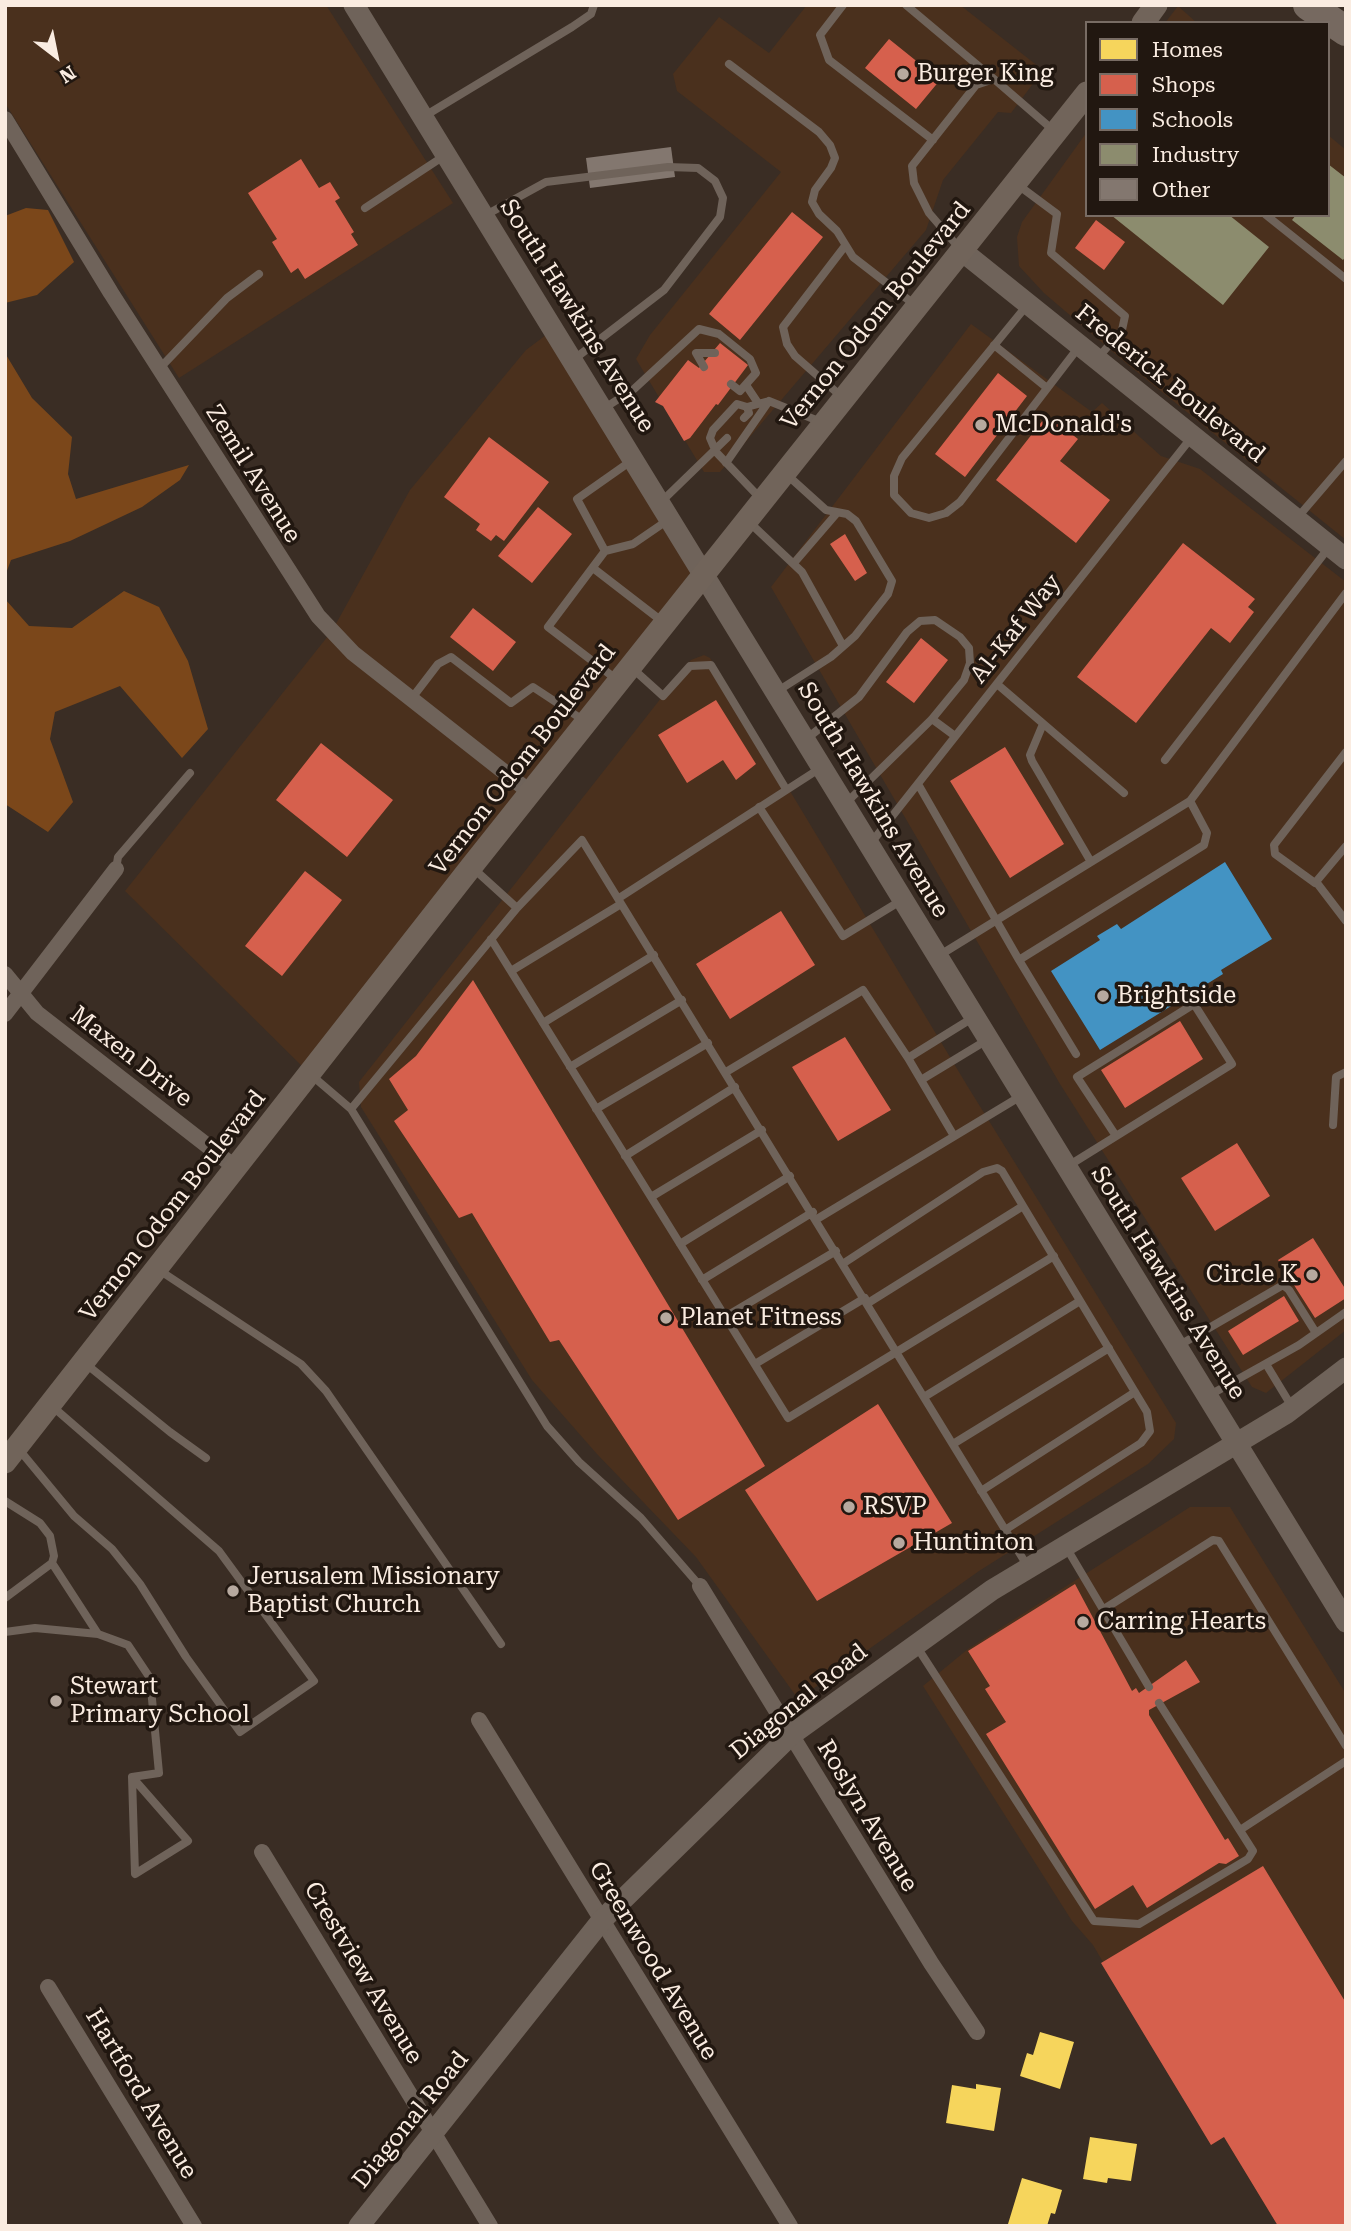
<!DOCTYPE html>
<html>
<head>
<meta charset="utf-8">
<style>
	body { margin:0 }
	#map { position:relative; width:1351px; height:2231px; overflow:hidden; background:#3a2d24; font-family:"Roboto Serif",serif }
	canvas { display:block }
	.frame { position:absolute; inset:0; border:7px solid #faece1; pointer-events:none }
	.legend { position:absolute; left:1085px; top:21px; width:245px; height:196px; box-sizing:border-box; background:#211710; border:2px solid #786c64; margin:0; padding:9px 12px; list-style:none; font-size:21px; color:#faece1 }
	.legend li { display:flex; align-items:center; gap:14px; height:35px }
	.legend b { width:35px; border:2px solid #786c64 }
	.north { position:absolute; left:21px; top:21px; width:70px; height:70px; -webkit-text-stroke:5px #211710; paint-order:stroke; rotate:148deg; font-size:19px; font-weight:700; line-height:28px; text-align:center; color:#faece1 }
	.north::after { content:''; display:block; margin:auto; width:24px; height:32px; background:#faece1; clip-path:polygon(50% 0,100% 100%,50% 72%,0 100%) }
</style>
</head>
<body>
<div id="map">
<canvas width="1351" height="2231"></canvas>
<div class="frame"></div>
<ul class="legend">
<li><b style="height:19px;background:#f6d55c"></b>Homes</li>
<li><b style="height:19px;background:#d6604d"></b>Shops</li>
<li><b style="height:19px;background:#4393c3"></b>Schools</li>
<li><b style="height:19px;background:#8c8c6e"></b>Industry</li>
<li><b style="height:19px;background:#83776f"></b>Other</li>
</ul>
<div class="north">N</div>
</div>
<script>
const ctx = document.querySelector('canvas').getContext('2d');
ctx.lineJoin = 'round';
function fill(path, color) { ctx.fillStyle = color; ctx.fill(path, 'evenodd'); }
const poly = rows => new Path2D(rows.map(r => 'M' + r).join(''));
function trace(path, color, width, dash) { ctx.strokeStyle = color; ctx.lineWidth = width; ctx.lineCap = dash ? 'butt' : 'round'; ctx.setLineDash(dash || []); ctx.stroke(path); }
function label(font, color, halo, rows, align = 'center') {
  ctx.font = font + ' "Roboto Serif",serif'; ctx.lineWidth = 7; ctx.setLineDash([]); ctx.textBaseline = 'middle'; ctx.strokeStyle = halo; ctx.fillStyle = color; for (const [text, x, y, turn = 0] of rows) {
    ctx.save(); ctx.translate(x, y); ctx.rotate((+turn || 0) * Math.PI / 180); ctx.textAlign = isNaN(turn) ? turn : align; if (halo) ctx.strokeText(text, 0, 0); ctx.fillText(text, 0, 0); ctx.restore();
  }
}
fill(poly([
	[5,5,326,5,453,203,179,378,5,103],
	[807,5,960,5,1039,67,1038,77,1011,113,998,112,943,180,926,230,720,472,704,472,636,359,650,335,781,172,677,91,673,74,719,17,769,53],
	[1178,6,1197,23,1165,23],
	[1087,132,1087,215,1328,215,1328,135,1346,150,1346,540,1126,363,1044,293,1019,266,1017,237,1022,222],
	[971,324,1092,412,1102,403,1161,456,1200,469,1346,582,1346,1330,1266,1393,1252,1387,1060,1084,771,587],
	[554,329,704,573,310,1074,125,891,332,631,410,490,526,350],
	[704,655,710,658,968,1087,1176,1423,1174,1439,1148,1464,979,1571,807,1693,796,1696,696,1557,597,1454,532,1380,361,1107,359,1082,691,660],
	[1190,1507,1230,1507,1346,1694,1346,2226,1278,2226,1224,2137,1211,2145,1093,1945,1072,1921,923,1686,968,1649]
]), '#4a301d');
fill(poly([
	[26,208,48,210,74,262,37,295,5,303,5,216],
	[5,353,32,398,72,437,68,474,76,499,189,465,180,480,142,507,70,541,11,560,5,576],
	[124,591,159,607,188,661,208,729,182,758,120,686,55,712,50,739,73,802,48,832,5,804,5,599,29,626,72,628]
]), '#7b471a');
fill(poly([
	[1040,2032,1074,2042,1060,2089,1020,2076,1027,2053,1033,2055],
	[976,2084,1001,2088,994,2131,946,2123,952,2085,976,2089],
	[1090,2137,1137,2144,1131,2181,1108,2178,1107,2183,1083,2179],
	[1022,2178,1062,2190,1055,2214,1051,2213,1047,2226,1008,2224]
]), '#f6d55c');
fill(poly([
	[889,39,940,80,916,109,865,68],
	[301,159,319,188,330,182,340,198,335,201,354,232,351,234,358,245,305,279,298,268,291,273,272,242,277,239,248,193],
	[792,212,823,237,740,340,709,314],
	[1096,220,1125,242,1104,270,1075,248],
	[720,343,748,365,718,405,716,404,690,438,684,441,663,406,655,402,688,360,699,368],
	[998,373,1027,396,965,477,935,454],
	[1047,415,1078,439,1060,461,1110,500,1076,543,996,480],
	[489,437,549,482,504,541,496,535,491,541,476,530,480,524,444,497],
	[538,507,572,534,532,583,498,556],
	[845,534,867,573,855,581,830,544],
	[1183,543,1255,599,1248,607,1254,612,1230,643,1211,628,1136,723,1077,677],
	[473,608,516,642,493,671,450,637],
	[921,638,948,660,914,703,886,682],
	[716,700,756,764,736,780,723,760,687,783,658,735],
	[321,743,393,800,347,857,276,800],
	[1005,747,1064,844,1010,878,950,781],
	[305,871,342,900,282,976,245,946],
	[781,911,815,965,730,1019,696,964],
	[473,980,765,1466,678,1520,559,1340,550,1342,472,1213,459,1218,394,1121,408,1110,389,1079,416,1056],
	[1180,1021,1203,1059,1125,1108,1101,1070],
	[845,1037,891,1110,838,1141,792,1067],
	[1237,1143,1270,1196,1215,1231,1181,1178],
	[1313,1238,1346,1290,1346,1298,1315,1318,1278,1260],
	[1284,1296,1299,1321,1243,1355,1228,1331],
	[878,1404,952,1523,817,1601,745,1490],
	[1075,1584,1132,1691,1136,1688,1139,1693,1186,1660,1200,1682,1149,1710,1149,1715,1225,1840,1228,1838,1239,1856,1226,1864,1219,1863,1147,1908,1133,1885,1095,1909,986,1734,1006,1722,985,1689,990,1686,968,1651],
	[1263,1866,1346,2003,1346,2226,1278,2226,1224,2137,1211,2145,1101,1963]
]), '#d6604d');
fill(poly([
	[1225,862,1272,939,1221,970,1223,974,1100,1050,1051,971,1100,940,1097,936,1117,924,1121,929]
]), '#4393c3');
fill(poly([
	[1328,164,1346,178,1346,256,1343,260,1292,220,1296,215,1328,215],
	[1111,215,1229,215,1269,247,1223,305]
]), '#8c8c6e');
fill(poly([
	[671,147,675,177,590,188,586,158]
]), '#83776f');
trace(poly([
	[843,5,820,35,829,60,933,140],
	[906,5,994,79],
	[729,64,819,132,830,145,835,158,831,168,815,190,812,202,819,214,837,231,853,257,915,305],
	[423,117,572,27,591,14,594,5],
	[1018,185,1057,214,1051,253,1125,316,1122,330,1097,359],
	[365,208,444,156],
	[1266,215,1346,279],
	[484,216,546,182,668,167,698,168,715,181,723,198,720,217,664,290,573,360],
	[960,249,929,213,914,183,912,166,976,85,994,79,1053,130],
	[1028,304,902,458,894,476,894,495,911,513,929,518,946,513,960,502,1078,348],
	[994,345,1047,388],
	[704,367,696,353,715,353],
	[159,369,227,298,259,274],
	[746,385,758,403],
	[842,397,795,356,787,344,783,327,845,246],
	[747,407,737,404,713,430,710,438,716,452,760,498],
	[603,409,634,389,699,329,719,334,750,359,756,373,740,391,731,384],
	[744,418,749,413,747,407,769,401,821,422],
	[726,463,769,401],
	[661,502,727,438],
	[1298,517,1346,461],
	[749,522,802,572,843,646],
	[605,551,577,499,631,461],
	[794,563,837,513],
	[593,568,663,622],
	[632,668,663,696,690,666,711,665,786,789],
	[616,679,548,627,605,551,633,544,668,520],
	[997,684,1124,793],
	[776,692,831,657,855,636,888,594,892,581,856,521,847,514,826,510,785,473],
	[412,698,438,664,451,657,511,703,533,687,583,720],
	[932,719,955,736],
	[1043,724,1030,755,1032,761,1091,862],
	[805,740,859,697,907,632,920,621,935,620,960,637,969,648,970,663,964,680,932,719,845,804],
	[1346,752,1274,845,1275,854,1315,883,1346,846],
	[1165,760,1330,546],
	[918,784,1019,960],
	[759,807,843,936,902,900],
	[871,843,1191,438],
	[116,869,118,857,190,773],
	[474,869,517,908,582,840,1028,1567],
	[1317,883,1346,921],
	[619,898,819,769],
	[491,939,788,1418,1054,1256],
	[940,955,1190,801,1346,593],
	[511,971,621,904],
	[543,1023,654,955],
	[1076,1054,1019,960,1204,845,1207,833,1190,801],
	[908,1058,974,1017],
	[570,1067,682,1000],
	[726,1072,863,990,908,1058,954,1136],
	[310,1074,351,1109,517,908],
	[921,1080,987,1040],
	[351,1109,547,1426,579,1462,641,1518,700,1586],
	[596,1109,708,1043],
	[1333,1125,1336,1077,1346,1072],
	[625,1156,735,1087],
	[1068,1166,1232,1064,1194,1004,1077,1077,1116,1136],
	[651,1197,762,1130],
	[817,1219,1021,1096],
	[680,1244,790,1176],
	[844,1263,983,1172,997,1168,1002,1171,1147,1412,1150,1431,1141,1443,1005,1530],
	[159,1270,301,1364,326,1391,501,1644],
	[702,1280,813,1212],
	[868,1303,1023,1206],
	[725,1317,836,1251],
	[1178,1346,1283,1285,1289,1290,1316,1333],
	[86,1364,170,1432,206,1458],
	[755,1364,865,1298],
	[1266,1364,1292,1407],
	[1208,1396,1299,1345,1346,1312],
	[924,1397,1080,1301],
	[953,1444,1109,1348],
	[17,1447,74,1516,112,1549,140,1584,186,1657,240,1732,314,1681,219,1551,53,1407],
	[981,1491,1135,1392],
	[5,1501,40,1523,50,1536,54,1556,52,1563,5,1598],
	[1066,1547,1149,1687],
	[52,1563,98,1634,128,1645,150,1678,159,1773,132,1777,188,1841,135,1874,132,1777],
	[1104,1609,1213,1540,1219,1541,1346,1746],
	[5,1632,35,1628,98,1634],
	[917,1647,1094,1921,1139,1924,1248,1859,1253,1851,1159,1703],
	[1240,1830,1346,1761]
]), '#6f635a', 8);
trace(poly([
	[5,119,111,293,318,616,353,653,531,793],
	[5,974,37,1013,236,1168],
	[5,1014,116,869],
	[700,1586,931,1963,977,2032],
	[479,1720,790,2226],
	[262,1852,490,2226],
	[48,1987,194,2226]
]), '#6f635a', 16);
trace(poly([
	[354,5,1346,1622],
	[962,251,1346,559],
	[359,2226,602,1920,791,1735,992,1590,1287,1413,1346,1368]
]), '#6f635a', 21);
trace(poly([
	[1143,23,1156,5],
	[5,1462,471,867,1087,93]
]), '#71645a', 23);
trace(poly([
	[1308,5,1346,31]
]), '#766960', 30);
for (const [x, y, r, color] of [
	[903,74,7,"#b7a99f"],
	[981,425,7,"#b7a99f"],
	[1103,996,7,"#b7a99f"],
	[1312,1275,7,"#b7a99f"],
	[666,1318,7,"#b7a99f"],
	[849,1507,7,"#b7a99f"],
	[899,1543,7,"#b7a99f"],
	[233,1591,7,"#b7a99f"],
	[1083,1622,7,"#b7a99f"],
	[56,1701,7,"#b7a99f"]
]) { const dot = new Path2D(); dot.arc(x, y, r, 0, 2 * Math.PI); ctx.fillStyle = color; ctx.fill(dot); trace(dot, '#211710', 2.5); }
label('24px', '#faece1', '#211710', [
	["Burger King",917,74],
	["McDonald's",995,425],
	["Brightside",1117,996],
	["Circle K",1298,1275,"right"],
	["Planet Fitness",680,1318],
	["RSVP",863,1507],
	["Huntinton",913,1543],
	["Jerusalem Missionary",247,1577],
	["Baptist Church",247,1605],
	["Carring Hearts",1097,1622],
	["Stewart",70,1687],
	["Primary School",70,1715]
], 'left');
label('24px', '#faece1', '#211710', [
	["South Hawkins Avenue",577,316,58],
	["Vernon Odom Boulevard",876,316,-51],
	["Frederick Boulevard",1170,384,39],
	["Zemil Avenue",253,474,58],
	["Al-Kaf Way",1016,629,-52],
	["Vernon Odom Boulevard",523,760,-52],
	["South Hawkins Avenue",873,800,59],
	["Maxen Drive",131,1057,38],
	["Vernon Odom Boulevard",173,1206,-52],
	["South Hawkins Avenue",1168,1283,58],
	["Diagonal Road",799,1702,-39],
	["Roslyn Avenue",867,1816,59],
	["Greenwood Avenue",653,1961,59],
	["Crestview Avenue",363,1973,59],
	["Hartford Avenue",141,2094,59],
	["Diagonal Road",411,2120,-51]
]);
</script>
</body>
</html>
